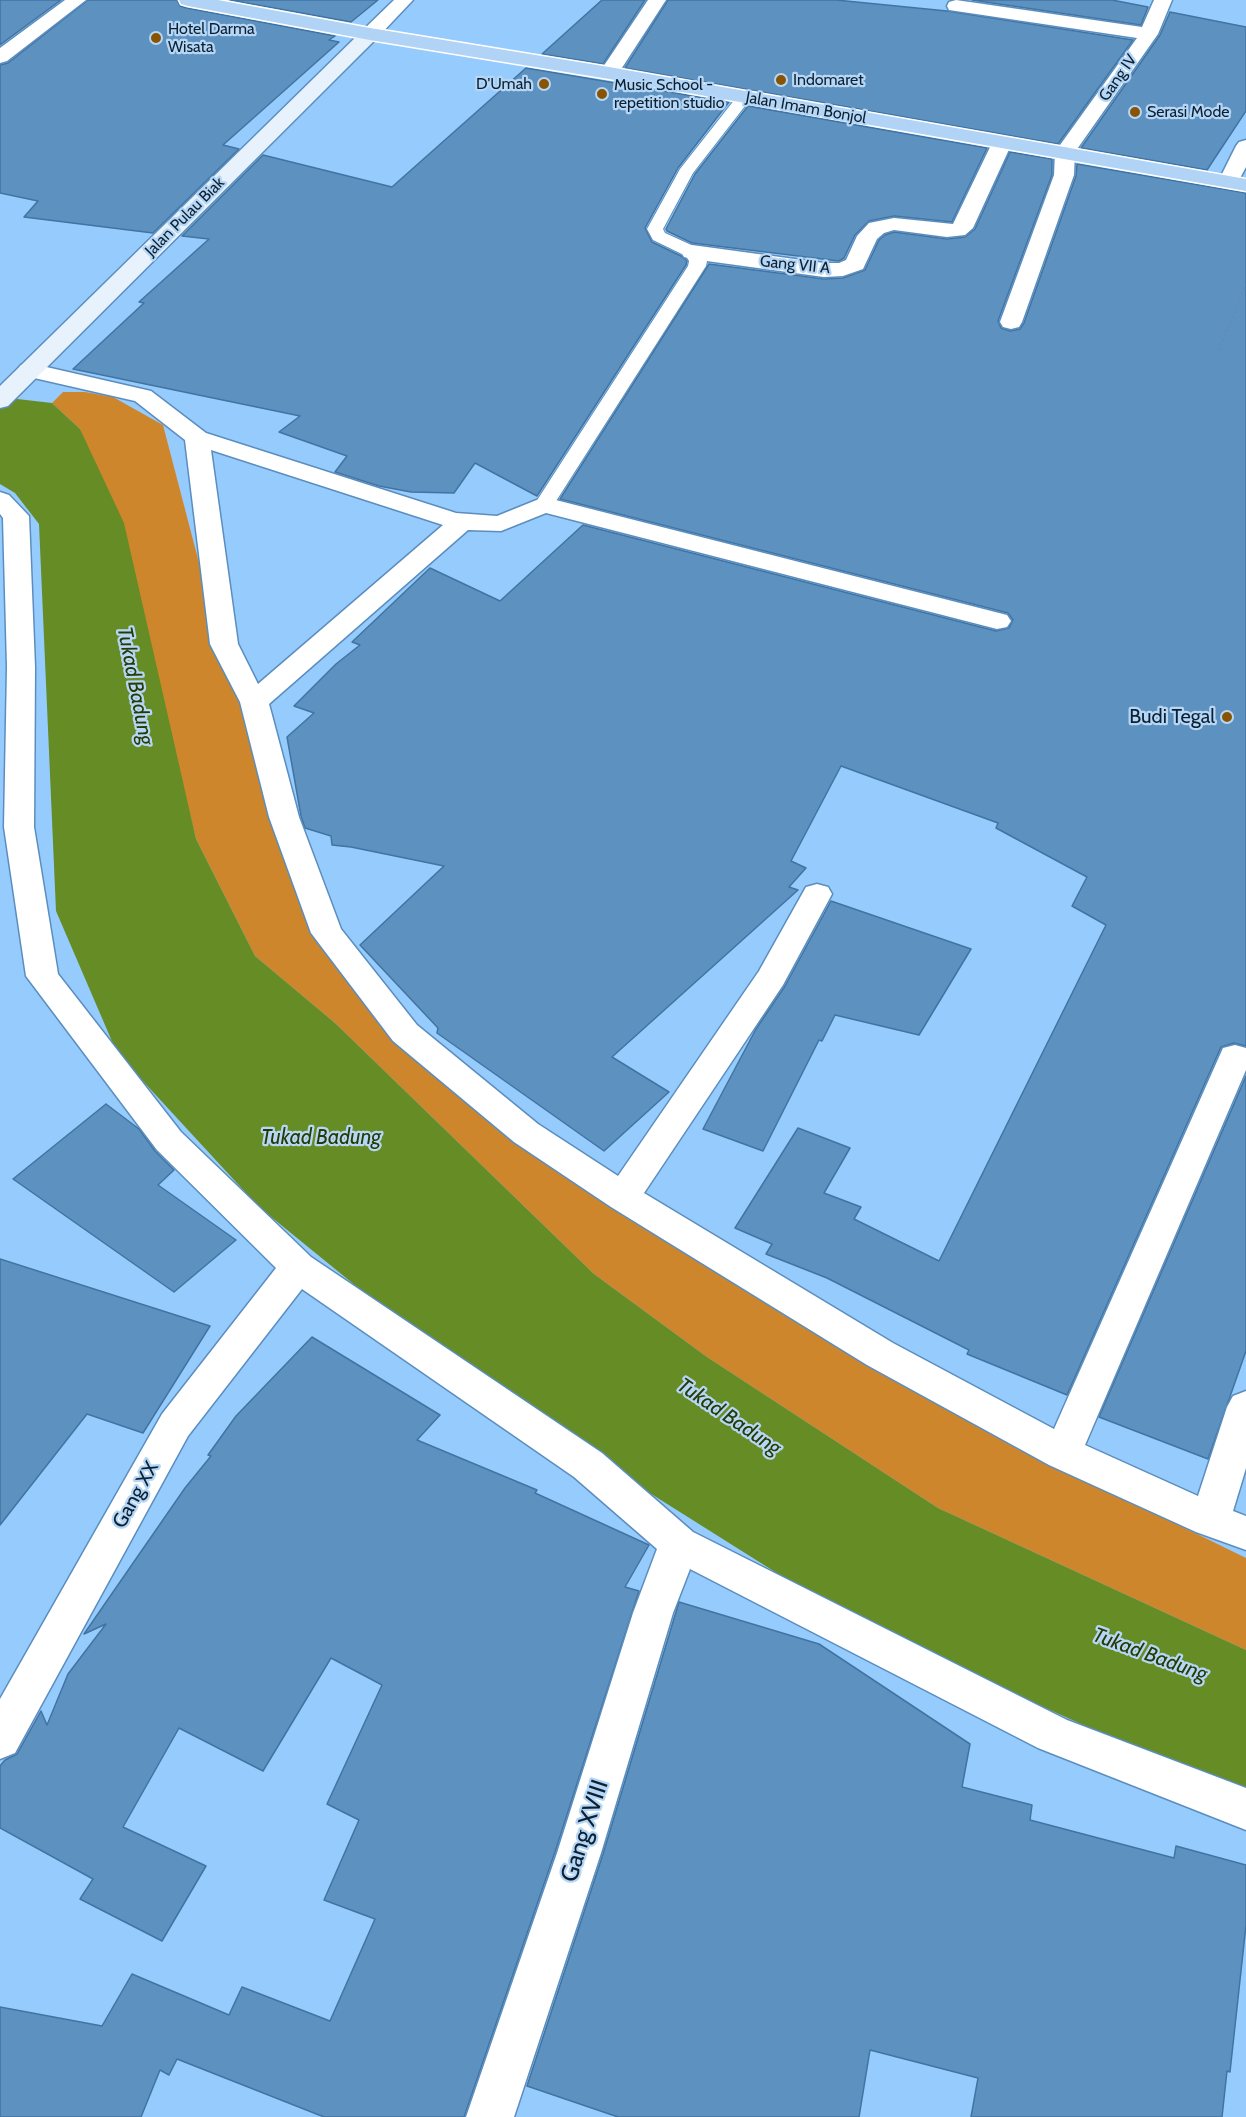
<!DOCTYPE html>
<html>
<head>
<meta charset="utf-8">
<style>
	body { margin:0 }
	canvas { display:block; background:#95cbfd }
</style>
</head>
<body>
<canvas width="1246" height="2117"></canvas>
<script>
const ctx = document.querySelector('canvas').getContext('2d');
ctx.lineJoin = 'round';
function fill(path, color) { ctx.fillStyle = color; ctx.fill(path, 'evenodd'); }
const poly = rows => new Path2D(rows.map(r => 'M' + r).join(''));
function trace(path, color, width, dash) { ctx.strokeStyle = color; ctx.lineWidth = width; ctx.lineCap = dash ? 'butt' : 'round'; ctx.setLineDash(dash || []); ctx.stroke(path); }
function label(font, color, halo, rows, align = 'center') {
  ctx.font = font + ' Cabin,sans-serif'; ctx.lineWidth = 4.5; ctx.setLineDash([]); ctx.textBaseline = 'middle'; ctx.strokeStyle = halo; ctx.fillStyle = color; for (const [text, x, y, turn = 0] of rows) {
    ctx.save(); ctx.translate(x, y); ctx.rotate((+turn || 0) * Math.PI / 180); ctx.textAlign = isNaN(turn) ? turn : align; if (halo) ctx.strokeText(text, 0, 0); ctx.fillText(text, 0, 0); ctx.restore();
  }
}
fill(poly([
	[63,392,85,392,113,397,163,425,204,582,329,952,457,1095,671,1242,985,1430,1246,1558,1246,1650,938,1508,707,1357,594,1274,335,1023,255,956,196,839,165,713,80,429,52,403]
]), '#ce862c');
fill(poly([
	[0,397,52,403,80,429,124,523,196,839,255,956,335,1023,594,1274,707,1357,938,1508,1246,1650,1246,1793,1163,1761,853,1621,475,1383,259,1207,117,1053,56,911,39,524,15,493,0,484]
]), '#668c25');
const building = poly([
	[0,0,61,0,0,45,0,0],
	[88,0,177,0,180,6,187,8,335,36,329,40,339,42,223,145,239,149,153,233,24,217,38,201,0,193,0,65,8,63,88,0],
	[230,0,378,0,351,22,230,0],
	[602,0,645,0,603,64,542,54,602,0],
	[668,0,836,0,947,11,1133,40,1058,144,625,68,668,0],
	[972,0,1112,0,1148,7,1141,25,972,0],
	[1170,12,1246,27,1246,111,1207,170,1081,148,1160,35,1170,12],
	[526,68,729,102,678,168,645,228,652,242,681,256,687,261,686,265,537,496,475,463,454,493,411,492,379,486,335,472,347,456,279,432,300,416,73,369,144,303,139,302,209,239,182,236,263,155,392,187,526,68],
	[748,106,987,148,952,222,894,216,869,221,855,235,844,258,839,261,692,243,667,231,666,229,695,174,748,106],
	[1010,152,1052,159,1052,175,998,321,1001,328,1010,331,1020,329,1024,323,1076,176,1077,164,1246,193,1246,1046,1234,1043,1221,1047,1067,1395,967,1354,969,1350,827,1278,766,1254,772,1244,735,1228,798,1128,850,1148,824,1193,861,1207,854,1219,939,1261,1106,925,1072,906,1087,877,996,828,998,823,841,766,791,861,806,868,789,887,798,890,612,1057,669,1092,604,1151,437,1033,438,1028,360,945,444,866,351,847,332,845,331,836,305,828,301,816,287,737,314,713,294,706,336,664,360,645,352,642,430,568,500,601,583,525,996,631,1009,628,1013,620,1008,613,560,499,709,264,824,279,843,278,865,270,879,240,885,235,894,232,947,239,965,237,975,229,1010,152],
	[831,901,971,949,919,1035,835,1015,822,1041,819,1040,763,1151,703,1129,756,1029,785,986,831,901],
	[1246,1076,1246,1351,1208,1459,1099,1417,1246,1076],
	[106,1104,139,1129,155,1151,174,1170,158,1185,236,1240,174,1292,13,1179,106,1104],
	[0,1259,210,1326,143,1433,87,1414,0,1525,0,1259],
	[312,1337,440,1415,417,1440,537,1490,535,1493,649,1545,625,1587,639,1591,555,1852,464,2117,324,2117,177,2059,169,2075,160,2070,141,2117,0,2117,0,2007,102,2026,132,1974,229,2015,242,1987,330,2021,375,1919,324,1900,359,1820,327,1804,382,1685,331,1658,263,1771,179,1728,123,1827,206,1866,162,1941,80,1899,93,1879,0,1828,0,1766,5,1760,17,1754,41,1711,47,1725,68,1674,106,1624,84,1634,185,1488,211,1456,208,1455,236,1416,312,1337],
	[679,1602,819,1644,970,1744,962,1787,1032,1805,1030,1820,1174,1858,1176,1846,1246,1865,1246,1925,1230,2072,1227,2071,1222,2117,971,2117,978,2078,870,2050,859,2117,618,2117,527,2086,603,1854,679,1602]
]);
fill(building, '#5d91c0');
trace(building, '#4174a2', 1.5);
const lane = poly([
	[744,92,752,97,693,173,663,229,665,233,698,248,707,261,706,266,551,509,537,509,534,505,688,266,689,261,686,256,653,240,647,229,680,169,739,94,744,92]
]);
const street = poly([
	[65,0,86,0,7,61,0,63,0,48,65,0],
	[394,0,413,0,377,38,363,38,361,34,363,30,394,0],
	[648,0,666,0,616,77,602,77,599,73,648,0],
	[956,0,1142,27,1154,0,1172,0,1158,34,1075,152,1074,175,1022,322,1019,327,1011,329,1003,327,1000,322,1054,175,1055,152,1137,38,949,10,947,6,949,2,956,0],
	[1002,137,1009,139,1012,143,973,228,965,235,947,237,894,230,884,233,877,239,863,269,843,276,824,277,692,259,684,257,681,252,684,247,692,245,824,263,839,263,846,260,857,236,869,223,894,218,953,224,992,143,995,139,1002,137],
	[1246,140,1246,167,1238,182,1235,186,1228,188,1221,186,1218,182,1236,146,1239,142,1246,140],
	[29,363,151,391,206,433,456,513,497,516,544,497,1007,615,1011,621,1007,627,997,629,546,513,501,531,468,530,269,704,299,817,341,929,417,1025,538,1124,618,1176,759,971,806,887,817,884,828,887,832,894,783,985,644,1193,893,1343,1054,1429,1219,1057,1223,1048,1235,1045,1246,1048,1246,1070,1085,1445,1198,1496,1227,1407,1233,1396,1246,1391,1246,1468,1233,1511,1246,1516,1246,1550,1196,1532,1049,1465,867,1365,611,1207,514,1142,393,1041,311,933,269,817,240,702,210,644,185,440,135,401,21,375,17,370,21,365,29,363],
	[211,450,443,525,258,684,238,644,211,450],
	[0,492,9,495,29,516,35,667,34,827,58,974,181,1132,311,1257,602,1453,693,1532,1067,1720,1246,1788,1246,1830,1038,1748,690,1569,673,1613,601,1853,514,2117,466,2117,557,1853,633,1613,657,1549,574,1477,302,1289,188,1436,15,1753,0,1759,0,1699,162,1414,276,1268,157,1150,26,976,4,827,7,667,3,518,0,514,0,492]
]);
const secondary = poly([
	[370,28,377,30,379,34,377,38,8,406,0,408,0,386,3,383,363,30,370,28]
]);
const highway = poly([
	[179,0,218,0,370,28,609,67,1246,179,1246,191,609,79,370,40,188,6,181,4,179,0]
]);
trace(lane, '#5b8ebe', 2);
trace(street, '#5b8ebe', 3);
trace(secondary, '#5b8ebe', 3);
trace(highway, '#fff', 3);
trace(poly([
	[1219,350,1246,285]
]), '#628cb2', 2, [2, 3]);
fill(lane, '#fff');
fill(street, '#fff');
fill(secondary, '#e7f2fc');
fill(highway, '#b0d3f6');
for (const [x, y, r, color] of [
	[156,38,6,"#895402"],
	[781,80,6,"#895402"],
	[544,84,6,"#895402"],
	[602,94,6,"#895402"],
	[1135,112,6,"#895402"],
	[1227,717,6,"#895402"]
]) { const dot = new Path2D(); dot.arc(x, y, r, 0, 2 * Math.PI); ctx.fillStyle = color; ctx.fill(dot); trace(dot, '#b6d6f5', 2); }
label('16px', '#0b2033', '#b6d6f5', [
	["Hotel Darma",168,29],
	["Wisata",168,47],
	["Indomaret",793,80],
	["D'Umah",532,84,"right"],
	["Music School -",614,85],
	["repetition studio",614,103],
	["Serasi Mode",1147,112]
], 'left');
label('16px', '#0b2033', '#b6d6f5', [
	["Gang IV",1118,78,-55],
	["Jalan Imam Bonjol",806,108,10],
	["Jalan Pulau Biak",185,217,-45],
	["Gang VII A",795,265,6]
]);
label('20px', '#0b2033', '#b6d6f5', [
	["Budi Tegal",1215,717]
], 'right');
label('20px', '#0b2033', '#b6d6f5', [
	["Gang XX",136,1495,-61]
]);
label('italic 21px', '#273a03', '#b6d6f5', [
	["Tukad Badung",135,686,79],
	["Tukad Badung",321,1138],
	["Tukad Badung",729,1417,34],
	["Tukad Badung",1150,1655,20]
]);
label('24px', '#0b2033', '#b6d6f5', [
	["Gang XVIII",585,1831,-72]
]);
</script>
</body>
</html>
